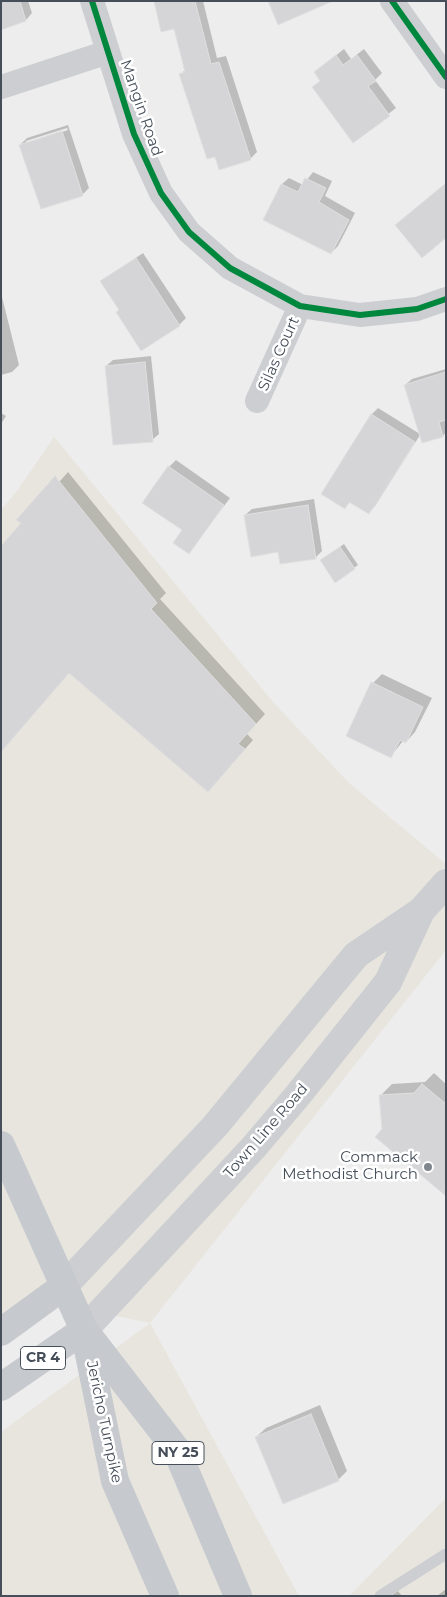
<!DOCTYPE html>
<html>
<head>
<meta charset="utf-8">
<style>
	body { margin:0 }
	#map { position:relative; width:447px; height:1597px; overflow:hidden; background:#eeeded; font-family:Montserrat,sans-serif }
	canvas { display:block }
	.frame { position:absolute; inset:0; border:2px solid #454e59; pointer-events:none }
</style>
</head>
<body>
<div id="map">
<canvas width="447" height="1597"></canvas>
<div class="frame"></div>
</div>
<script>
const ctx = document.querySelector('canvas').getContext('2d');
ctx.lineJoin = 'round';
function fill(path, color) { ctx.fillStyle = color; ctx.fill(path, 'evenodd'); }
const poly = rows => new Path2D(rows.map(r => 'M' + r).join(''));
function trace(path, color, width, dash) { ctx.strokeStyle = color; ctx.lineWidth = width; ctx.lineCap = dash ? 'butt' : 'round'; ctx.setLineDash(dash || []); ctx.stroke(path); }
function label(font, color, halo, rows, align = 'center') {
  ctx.font = font + ' Montserrat,sans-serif'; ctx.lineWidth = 5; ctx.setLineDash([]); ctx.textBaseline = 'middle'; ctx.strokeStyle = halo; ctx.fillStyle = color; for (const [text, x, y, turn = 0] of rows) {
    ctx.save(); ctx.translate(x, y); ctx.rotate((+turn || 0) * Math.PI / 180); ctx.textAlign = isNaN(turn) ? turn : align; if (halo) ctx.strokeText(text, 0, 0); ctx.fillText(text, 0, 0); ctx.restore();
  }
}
fill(poly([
	[54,437,273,702,349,783,446,864,446,950,150,1323,299,1596,1,1596,1,1432,150,1323,44,1301,1,1328,1,510,17,491],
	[446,1498,446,1596,349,1596]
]), '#e7e5dd');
fill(poly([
	[1,1,28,1,32,13,26,20,1,28],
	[155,1,203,1,217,58,226,56,257,152,250,159,181,74,185,70,175,27],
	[344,49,351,59,364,49,382,73,375,80,396,108,353,141,314,87,321,80,315,72],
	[68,125,89,188,82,195,20,145,27,138],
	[67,128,68,130,26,144,26,141],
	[313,172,332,181,325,196,355,213,338,246,331,253,264,220,282,184,289,178,303,185],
	[143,253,186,318,179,325,120,310,102,281],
	[1,293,19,365,12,372,1,375],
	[151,356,159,434,152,440,106,366,113,360],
	[446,369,446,432,443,436,420,435,375,506,369,513,351,501,345,508,322,494,372,414,378,408,420,434,405,385,412,379],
	[1,413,6,416,1,424],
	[176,460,230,498,189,553,169,467],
	[68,472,166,593,160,599,265,714,247,734,253,740,208,791,70,671,1,548],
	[314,499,322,551,316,557,279,551,245,515,252,509],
	[344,544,358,565,335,581,325,557],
	[382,674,432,698,415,732,406,742,403,741,391,756,373,683],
	[434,1073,446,1084,446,1194,383,1130,381,1095,392,1084,425,1082],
	[320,1405,347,1471,338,1480,256,1437,266,1428],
	[446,1589,446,1596,437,1596],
	[398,1591,402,1596,391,1596]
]), '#0003');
const building = poly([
	[1,1,20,1,26,21,1,30,1,1],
	[154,1,195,1,211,64,219,62,251,160,219,170,215,157,207,159,179,74,185,72,174,29,161,32,154,1],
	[268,1,333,1,278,25,268,1],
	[336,55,343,65,357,55,376,81,368,86,390,116,353,143,312,87,320,81,314,72,336,55],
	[62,131,83,196,41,209,19,145,62,131],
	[305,178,326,188,319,202,349,220,331,254,263,220,281,184,298,192,305,178],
	[446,183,446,238,422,258,395,225,446,183],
	[136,258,180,326,141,351,116,312,119,310,100,281,136,258],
	[145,362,153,442,113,445,105,366,145,362],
	[446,372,446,420,439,422,443,437,422,443,404,385,446,372],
	[371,414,415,442,369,514,349,502,345,509,321,494,371,414],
	[168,466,224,505,189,554,173,543,182,530,142,503,168,466],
	[55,476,157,603,151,609,256,724,238,744,245,749,208,792,69,673,1,752,1,546,21,523,16,520,55,476],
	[308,505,316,559,280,564,278,552,251,557,244,515,308,505],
	[340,547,355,569,335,583,320,560,340,547],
	[371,682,423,707,406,743,400,740,391,758,346,736,371,682],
	[422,1084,446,1104,446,1196,375,1137,382,1129,379,1095,414,1093,422,1084],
	[311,1414,339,1481,283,1504,255,1437,311,1414]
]);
fill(building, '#d5d5d7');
trace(building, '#dfdfe0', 1);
trace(poly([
	[380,1596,446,1554]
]), '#ccced1', 11);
trace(poly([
	[92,1,134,134,161,193,189,232,230,268,300,306,360,315,417,309,446,299],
	[392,1,446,77],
	[1,87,108,52],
	[257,401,300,306]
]), '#ccced1', 24);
trace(poly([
	[64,1286,215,1126,356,955,421,911,446,883],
	[84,1330,253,1148,298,1095,388,982,421,911]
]), '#ccced2', 28);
trace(poly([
	[1,1145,84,1330,115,1481,165,1596],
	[1,1332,64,1286],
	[88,1335,176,1449,238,1596],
	[1,1387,84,1330]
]), '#c6c9ce', 28);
trace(poly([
	[92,1,134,134,161,193,189,232,230,268,300,306,360,315,417,309,446,299],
	[392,1,446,77]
]), '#00873e', 6);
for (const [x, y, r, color] of [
	[428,1167,5,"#80868d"]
]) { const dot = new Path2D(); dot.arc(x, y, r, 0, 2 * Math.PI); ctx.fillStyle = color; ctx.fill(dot); trace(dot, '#fff', 2); }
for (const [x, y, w] of [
	[43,1358,45],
	[178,1453,52]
]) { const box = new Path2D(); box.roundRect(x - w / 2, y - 11.5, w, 23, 4); ctx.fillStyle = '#fff'; ctx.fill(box); trace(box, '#454e59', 1); }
label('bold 14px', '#454e59', null, [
	["CR 4",43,1358],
	["NY 25",178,1453]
]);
label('15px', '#454e59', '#fff', [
	["Mangin Road",141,108,71],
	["Silas Court",279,354,-66],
	["Town Line Road",266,1131,-49],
	["Jericho Turnpike",104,1422,78]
]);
label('15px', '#454e59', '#fff', [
	["Commack",418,1158],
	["Methodist Church",418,1175]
], 'right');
</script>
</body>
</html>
